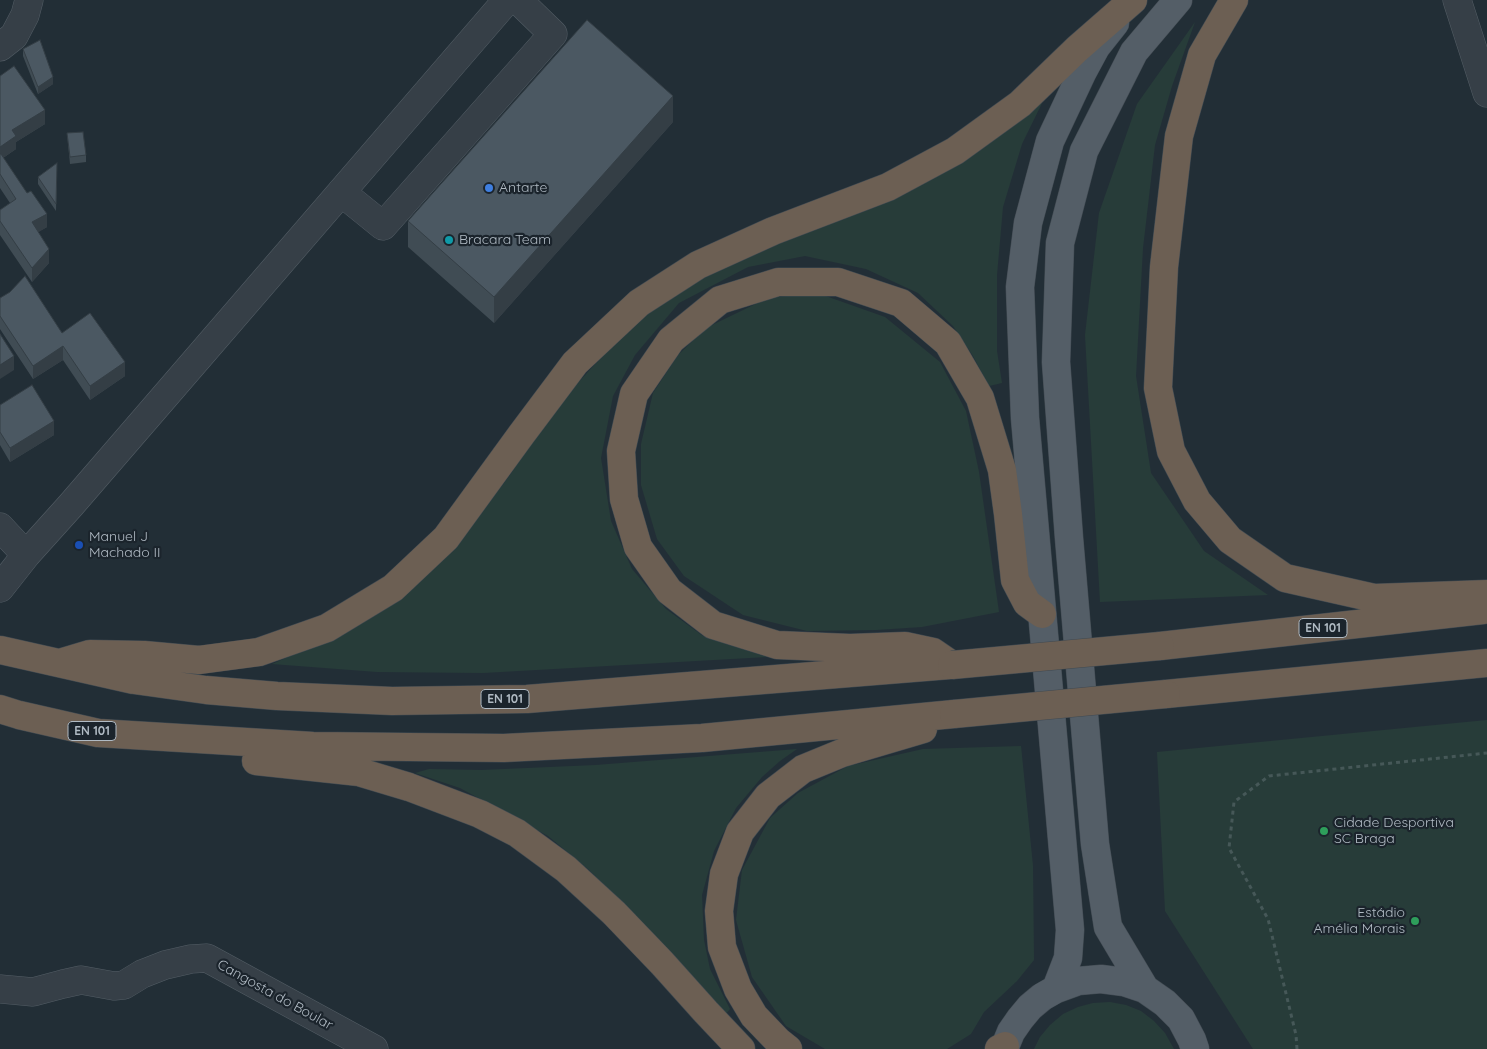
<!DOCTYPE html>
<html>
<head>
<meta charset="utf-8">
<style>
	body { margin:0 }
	canvas { display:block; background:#222e36 }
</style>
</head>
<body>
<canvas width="1487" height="1049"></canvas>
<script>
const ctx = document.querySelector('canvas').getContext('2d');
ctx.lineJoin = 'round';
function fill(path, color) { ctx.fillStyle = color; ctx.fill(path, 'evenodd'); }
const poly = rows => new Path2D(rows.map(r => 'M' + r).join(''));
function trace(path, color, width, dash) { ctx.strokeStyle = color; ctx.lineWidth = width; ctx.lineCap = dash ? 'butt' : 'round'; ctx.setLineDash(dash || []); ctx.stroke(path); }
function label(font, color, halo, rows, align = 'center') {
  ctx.font = font + ' Quicksand,sans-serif'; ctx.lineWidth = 4.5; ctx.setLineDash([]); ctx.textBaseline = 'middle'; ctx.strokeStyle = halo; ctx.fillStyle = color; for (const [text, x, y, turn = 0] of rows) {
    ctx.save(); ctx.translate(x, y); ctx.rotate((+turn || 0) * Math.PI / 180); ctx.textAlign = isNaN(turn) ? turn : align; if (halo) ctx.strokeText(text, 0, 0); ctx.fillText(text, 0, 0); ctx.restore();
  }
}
fill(poly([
	[1195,22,1172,86,1155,145,1143,248,1136,376,1151,473,1204,551,1268,595,1100,602,1085,335,1099,213,1137,104],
	[1044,99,1022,144,1003,207,997,275,997,351,1002,383,989,386,973,356,953,326,918,293,866,269,805,256,748,267,679,303,635,355,613,396,601,458,611,521,632,569,666,609,703,636,767,657,483,673,377,672,272,664,354,628,458,543,510,475,549,414,636,320,701,273,949,168,1011,128],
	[820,294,885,317,940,362,966,411,979,472,999,612,922,627,876,630,807,631,743,615,684,576,657,539,641,485,641,444,653,393,678,355,706,328,770,297],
	[1487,720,1487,1049,1253,1049,1165,911,1157,752],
	[1021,746,1033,866,1034,960,1017,981,984,1012,971,1034,947,1049,825,1049,786,1026,752,977,736,920,742,870,770,818,798,793,848,766,923,749],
	[797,749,780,761,762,777,736,808,714,851,702,895,704,940,710,969,730,1009,725,1015,636,916,588,869,548,836,460,788,415,773,429,769,481,770,596,765],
	[1110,1002,1126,1005,1141,1011,1154,1021,1165,1033,1174,1049,1034,1049,1040,1037,1050,1025,1063,1014,1078,1007,1093,1003]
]), '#273c39');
const minor = poly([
	[1457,0,1487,93],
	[0,47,14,36,25,15,29,0],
	[341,192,383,226,553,34,518,0],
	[0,527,26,555],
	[0,588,26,555,71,505,507,0],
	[0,989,33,992,63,984,81,980,114,986,124,985,142,974,165,965,191,959,207,958,374,1049]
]);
const major = poly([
	[1056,989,1068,958,1070,930,1025,418,1020,287,1028,223,1050,141,1082,73,1096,47,1115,23],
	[1145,989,1108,927,1095,844,1069,538,1056,362,1060,243,1084,151,1134,52,1178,0],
	[1004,1049,1011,1032,1020,1019,1030,1007,1042,997,1056,989,1078,981,1101,979,1124,982,1145,989,1165,1003,1181,1019,1192,1040,1195,1049]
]);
const highway = poly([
	[1234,0,1202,55,1179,136,1164,267,1158,388,1171,451,1197,501,1230,540,1285,578,1374,598,1487,594],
	[1160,646,1483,610],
	[0,650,134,680,206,690,277,696,392,701,527,699,950,665],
	[60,663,90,654,144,655,199,660,259,652,327,628,393,588,446,538,521,435,575,363,639,303,698,265,773,231,888,187,955,151,1020,104,1077,49,1133,0],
	[952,665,933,652,905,646,850,648,777,645,713,625,669,591,638,547,624,499,621,451,634,394,671,340,720,300,778,282,838,282,901,303,948,343,980,398,1002,470,1008,514,1015,580,1027,603,1042,614],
	[1166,694,1487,663],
	[0,709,19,715,98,733,313,746,504,748,702,738,954,714],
	[256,761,359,772,409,787,480,814,517,833,566,869,614,913,662,963,706,1012,741,1049],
	[788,1049,778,1041,754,1016,738,989,722,947,719,911,724,874,740,832,768,796,803,769,842,753,923,729],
	[999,1049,1005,1046]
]);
trace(minor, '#535d65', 29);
trace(major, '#424b53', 29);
trace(highway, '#404a52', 29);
trace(poly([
	[1297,1049,1296,1035,1268,919,1229,848,1234,802,1269,776,1487,753]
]), '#465858', 3, [4, 4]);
trace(minor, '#363f47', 28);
trace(major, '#545e67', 28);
trace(highway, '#6c5f53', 28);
const highwayBridge = poly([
	[952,665,1160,646],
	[954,714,1166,694]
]);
trace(highwayBridge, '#404a52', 29, []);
trace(highwayBridge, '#6c5f53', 28);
fill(poly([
	[23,49,53,84,38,94,23,56],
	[0,76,45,124,16,142,16,149,3,158,47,227,38,232,49,263,32,282,0,235,0,210,10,203,0,188],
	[673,122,494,323,408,247,408,221],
	[67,133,86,155,86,162,70,164],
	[57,163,56,211,38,184,38,177],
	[0,298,62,333,125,376,90,400,63,360,33,379,0,329],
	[0,405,54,435,10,462,0,445]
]), '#404c54');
fill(poly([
	[53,77,53,84,38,94,38,87],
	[673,96,673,122,494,323,494,297],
	[45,110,45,124,16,142,16,149,0,160,0,147,12,130],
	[47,214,47,227,32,236,32,222],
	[49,249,49,263,32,282,32,268],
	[63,346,63,360,33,379,33,366],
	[14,356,14,370,0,379,0,365],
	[125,362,125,376,90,400,90,386],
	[54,421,54,435,10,462,10,448]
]), '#343e45');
const building = poly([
	[587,20,673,96,494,297,408,221,587,20],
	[40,40,53,77,38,87,23,49,40,40],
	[14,66,45,110,12,130,16,136,0,147,0,76,14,66],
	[83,132,86,155,70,157,67,133,83,132],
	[0,154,1,154,27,193,31,191,47,214,32,222,49,249,32,268,0,221,0,210,16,199,0,174,0,154],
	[57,163,56,204,38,177,57,163],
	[25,276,62,333,90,313,125,362,90,386,63,346,33,366,0,316,0,298,10,292,25,276],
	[0,334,14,356,0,365,0,334],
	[32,385,54,421,10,448,0,432,0,405,32,385]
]);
fill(building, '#4b5862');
trace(building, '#343e45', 1);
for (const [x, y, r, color] of [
	[489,188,5,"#3f7fe0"],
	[449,240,5,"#0f9aa8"],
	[79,545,5,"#1a4fb4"],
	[1324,831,5,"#2e9e5b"],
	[1415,921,5,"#2e9e5b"]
]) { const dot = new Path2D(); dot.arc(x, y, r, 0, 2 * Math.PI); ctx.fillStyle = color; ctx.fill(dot); trace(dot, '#1b242c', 2); }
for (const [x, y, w] of [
	[1323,628,48],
	[505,699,48],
	[92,731,48]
]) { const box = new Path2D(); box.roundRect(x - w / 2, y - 9.5, w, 19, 4); ctx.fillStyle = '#1b242c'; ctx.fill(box); trace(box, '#b0bac3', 1); }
label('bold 12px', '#b0bac3', null, [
	["EN 101",1323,628],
	["EN 101",505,699],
	["EN 101",92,731]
]);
label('14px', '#b0bac3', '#1b242c', [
	["Antarte",499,188],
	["Bracara Team",459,240],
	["Manuel J",89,537],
	["Machado II",89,553],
	["Cidade Desportiva",1334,823],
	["SC Braga",1334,839],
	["Estádio",1405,913,"right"],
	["Amélia Morais",1405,929,"right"]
], 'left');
label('14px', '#b0bac3', '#1b242c', [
	["Cangosta do Boular",275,995,29]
]);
</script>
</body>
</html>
